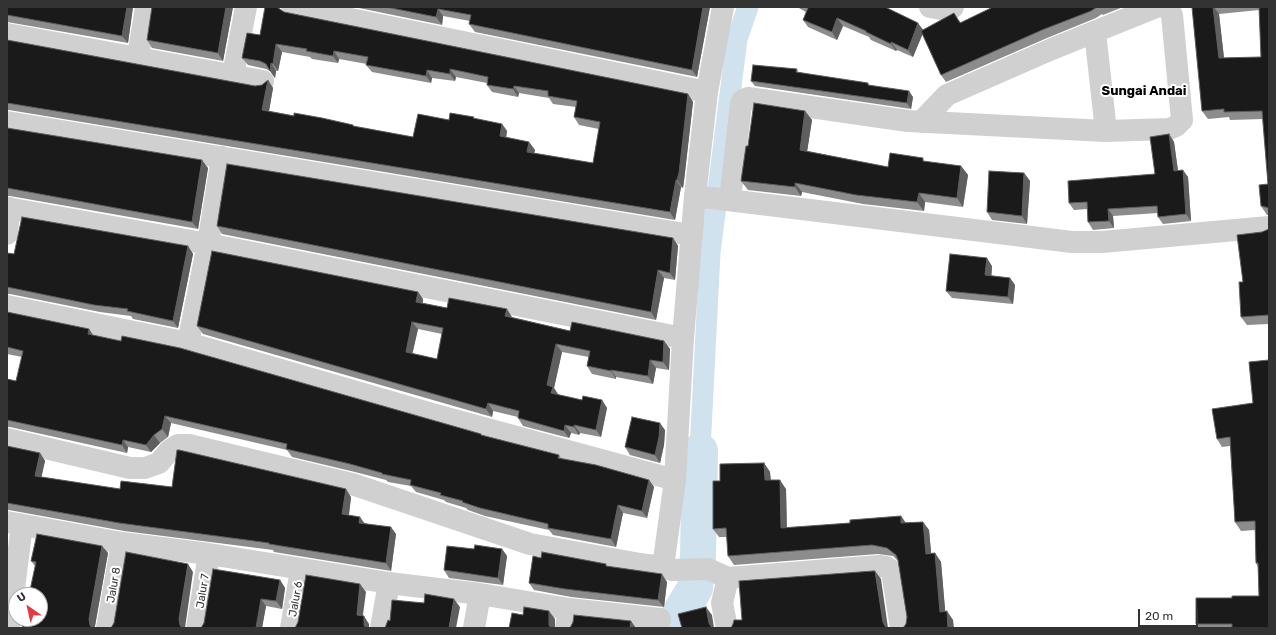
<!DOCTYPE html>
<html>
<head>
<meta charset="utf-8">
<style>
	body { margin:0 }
	#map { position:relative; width:1276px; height:635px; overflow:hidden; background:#fff; font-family:Rubik,sans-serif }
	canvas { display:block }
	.frame { position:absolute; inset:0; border:8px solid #333; pointer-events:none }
	.north { position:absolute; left:8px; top:587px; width:40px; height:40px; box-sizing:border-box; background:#fff; border:1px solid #adadad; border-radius:50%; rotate:326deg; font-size:11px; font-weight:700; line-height:16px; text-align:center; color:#333 }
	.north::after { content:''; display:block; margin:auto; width:14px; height:18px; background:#e63946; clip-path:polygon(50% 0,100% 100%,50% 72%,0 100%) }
	.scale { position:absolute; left:1138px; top:609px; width:60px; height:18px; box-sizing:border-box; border:2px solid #333; border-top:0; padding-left:5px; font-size:12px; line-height:14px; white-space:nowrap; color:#333; -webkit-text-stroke:3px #fff; paint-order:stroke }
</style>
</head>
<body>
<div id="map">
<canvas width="1276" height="635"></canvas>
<div class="frame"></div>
<div class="north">U</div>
<div class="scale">20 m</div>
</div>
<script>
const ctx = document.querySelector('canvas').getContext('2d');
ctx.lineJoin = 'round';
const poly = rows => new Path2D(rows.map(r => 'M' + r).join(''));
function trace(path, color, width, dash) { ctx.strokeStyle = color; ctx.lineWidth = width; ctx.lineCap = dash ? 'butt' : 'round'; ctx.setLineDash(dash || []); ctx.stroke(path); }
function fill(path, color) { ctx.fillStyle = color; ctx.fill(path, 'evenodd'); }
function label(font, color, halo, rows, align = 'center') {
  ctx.font = font + ' Rubik,sans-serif'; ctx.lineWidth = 4; ctx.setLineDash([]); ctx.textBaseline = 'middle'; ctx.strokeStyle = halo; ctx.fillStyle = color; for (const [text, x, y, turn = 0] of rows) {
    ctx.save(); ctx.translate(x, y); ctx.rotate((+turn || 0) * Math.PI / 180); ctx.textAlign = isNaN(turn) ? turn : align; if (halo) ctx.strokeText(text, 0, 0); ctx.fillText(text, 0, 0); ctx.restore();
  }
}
trace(poly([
	[700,451,710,253,737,39,748,7]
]), '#cfe2ee', 21);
trace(poly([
	[678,628,676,620,695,588,698,555,700,451]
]), '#cfe2ee', 36);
trace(poly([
	[292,7,707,92],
	[930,7,941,9,953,7],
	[1095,32,1106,131],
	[7,34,263,81],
	[138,57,146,7],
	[233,75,246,7],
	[7,122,691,235],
	[921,122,947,95,1052,49,1156,7],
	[695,196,1072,242,1102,242,1269,227],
	[730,200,741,104,743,100,748,98,908,121,1106,131,1169,129,1176,126,1182,120,1172,15,1168,9,1164,7],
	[7,208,208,244,683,338],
	[7,234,9,208],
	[7,306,188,343,436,415,675,480],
	[188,343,208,244,222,157],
	[7,439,130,468,145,468,159,463,169,451,178,445,189,445,352,484,530,544,640,564,663,567,672,570,708,569,728,578,879,566,886,567,892,571,901,628],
	[7,522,122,543,209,554,389,583,480,594,569,609,660,619,658,628],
	[663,567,675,480,683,338,695,196,707,92,723,7],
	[9,628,22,525],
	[107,628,122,543],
	[197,628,209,554],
	[291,628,301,570],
	[381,628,389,583],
	[474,628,480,594],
	[566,628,569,609],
	[727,628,722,603,728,578]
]), '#d0d0d0', 22);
fill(poly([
	[7,7,133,7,128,43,7,22],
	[233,7,223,61,152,48,147,40],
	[280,7,280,10,284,12,688,94,693,102,684,181,683,188,681,187,675,220,9,110,7,110,7,40,255,86,262,85,268,80,273,88,269,111,413,137,449,120,475,119,502,124,507,131,506,138,529,142,535,150,534,153,593,163,599,129,579,125,574,117,576,107,553,104,549,98,519,93,518,97,492,92,487,85,487,83,456,77,455,81,432,78,431,83,372,72,366,65,367,64,339,59,338,63,312,59,310,57,282,52,278,71,276,71,275,78,270,71,266,69,248,65,242,58,260,35],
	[354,7,710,7,697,77,475,32,469,24,470,21,443,16,442,25],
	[797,7,885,7,923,30,959,20,961,23,991,8,990,7,1123,7,1103,15,1102,14,1096,18,1047,38,946,82,941,75,922,34,913,57,897,50,896,51,871,40,869,37,843,26,837,40,808,27,803,20,806,12],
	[1192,7,1269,7,1269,215,1267,215,1261,206,1268,184,1263,119,1230,120,1229,117,1208,119,1202,111],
	[1259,10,1261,57,1224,58,1219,14],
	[797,69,798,72,870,85,913,97,911,109,755,86,751,81],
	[805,111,812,120,807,151,888,167,926,162,961,166,968,175,963,207,925,202,924,211,863,204,802,192,801,196,748,190,741,181,748,146],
	[7,128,208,168,198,229,10,196,7,196],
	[1169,134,1174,142,1178,171,1188,177,1191,221,1163,224,1158,217,1158,213,1113,216,1114,228,1093,230,1088,222,1087,209,1074,210,1069,203,1155,174],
	[1024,173,1030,181,1027,224,992,220,987,212],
	[217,226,673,238,678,246,675,280,664,278,656,320,222,234],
	[1269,229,1269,324,1247,325,1241,317,1243,282,1262,232],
	[188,246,193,254,178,328,133,319,131,316,100,312,10,294,7,294,7,253,14,254],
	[992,266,991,276,1010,278,1015,285,1013,304,952,298,946,291],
	[418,292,423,299,423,303,447,308,512,317,570,331,664,341,670,349,669,370,656,368,653,384,616,377,616,379,592,374,587,366,589,357,562,352,554,388,558,395,582,400,602,400,607,408,601,437,580,433,579,435,571,433,569,438,523,426,518,418,518,417,493,411,492,417,203,334,197,326],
	[418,329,442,334,437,359,412,354],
	[7,312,89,329,93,335,559,455,561,458,649,480,654,487,647,518,623,513,616,547,553,535,549,530,485,516,468,510,466,508,446,502,444,500,416,492,411,486,388,482,386,480,355,472,292,457,287,450,171,423,168,437,160,443,151,452,128,447,127,453,10,427,7,427,7,379,16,381,22,357,7,354],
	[1253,403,1269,628,1199,628,1196,624,1232,598,1259,596,1258,567,1256,563,1255,530,1241,531,1235,522,1230,446,1222,447,1217,439],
	[665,430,664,445,660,463,630,455,625,447],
	[7,446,40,453,45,461,41,477,120,489,172,487,351,497,349,515,365,523,396,534,391,571,274,552,273,550,124,531,9,510,7,510],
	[764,463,770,472,771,480,786,489,787,528,850,523,901,516,906,523,923,522,929,530,931,553,935,553,941,562,945,611,953,620,906,624,907,617,898,561,893,556,878,554,734,565,728,556,727,537,719,537,713,529,720,481],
	[102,546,108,553,95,626,35,566,31,561],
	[474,549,502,549,507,556,503,585,449,578,444,570],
	[608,566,667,582,664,607,571,597,534,590,529,583],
	[280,580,285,588,282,609,266,606,262,628,201,628]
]), '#8c8c8c');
fill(poly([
	[127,7,133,7,128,43,122,36],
	[226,7,233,7,223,61,218,53],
	[703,7,710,7,697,77,692,70],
	[1213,7,1214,7,1219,14,1225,67,1219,58],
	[438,9,443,16,442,25,436,17],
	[837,18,843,26,837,40,832,32],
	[918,23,924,31,913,57,908,50],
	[891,42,897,50,896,51,891,44],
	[276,44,282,52,278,71,273,64],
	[334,51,339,59,338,63,333,56],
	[271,63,276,71,275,78,270,71],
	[450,69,456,77,455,81,450,74],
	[427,70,432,78,431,83,426,76],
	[268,80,273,88,268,117,262,110],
	[514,86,519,93,518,97,513,89],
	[909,91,913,97,911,109,907,103],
	[688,94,693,102,684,181,683,188,677,180],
	[805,111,812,120,806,159,800,150],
	[502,124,507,131,505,144,500,136],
	[1169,134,1174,142,1179,178,1174,171],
	[529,142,535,150,533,159,527,152],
	[202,160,208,168,198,229,192,222],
	[961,166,968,175,963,207,957,198],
	[1183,170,1188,177,1191,221,1186,214],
	[1024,173,1030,181,1027,224,1022,216],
	[676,180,681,187,675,220,670,212],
	[795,183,802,192,801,196,795,187],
	[919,193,925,202,924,211,917,202],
	[1108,209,1113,216,1114,228,1109,221],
	[673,238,678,246,675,280,670,273],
	[188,246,193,254,178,328,173,321],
	[987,258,992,266,991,283,985,275],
	[658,270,664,278,656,320,651,312],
	[1010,278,1015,285,1013,304,1008,297],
	[418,292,423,299,421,309,416,302],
	[507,309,512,317,511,323,505,316],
	[412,322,418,329,411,360,406,352],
	[89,329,94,337,88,334],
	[664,341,670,349,669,370,663,362],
	[556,344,562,352,554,388,558,394,557,401,551,393,547,385],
	[650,360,656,368,653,384,648,376],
	[611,370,616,377,616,379,611,371],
	[602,400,607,408,601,437,596,430],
	[488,403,493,411,492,417,486,409],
	[165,416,171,423,168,437,162,429],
	[660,423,665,430,664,445,660,463,655,455],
	[565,425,571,433,569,438,564,431],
	[574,425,580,433,579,435,574,427],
	[154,435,160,443,151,452,146,445],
	[123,440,128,447,127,453,122,445],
	[40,453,45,461,40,484,35,476],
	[764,463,770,472,771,489,765,480],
	[649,480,654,487,647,518,642,511],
	[780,480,786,489,787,537,781,528],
	[346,489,351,497,348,522,342,514],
	[618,505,623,513,616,547,611,539],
	[901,516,907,525,901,523],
	[360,517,365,524,359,523],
	[923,522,929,530,932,562,926,554],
	[391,527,396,534,391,571,386,563],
	[7,533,8,535,7,544],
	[102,546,108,553,95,626,95,628,92,628,90,625,89,619],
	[502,549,507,556,503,585,498,578],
	[935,553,941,562,946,620,940,612],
	[188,564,193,572,185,628,182,628,180,625,179,619],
	[875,571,881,579,888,628,886,628,883,622],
	[662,574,667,582,664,607,658,600],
	[280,580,285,588,282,609,276,601],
	[360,584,366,592,362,622,357,615],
	[261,599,266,606,262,628,256,628],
	[454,599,460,607,456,628,449,628],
	[706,607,712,615,714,628,712,628,709,623],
	[549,611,555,619,555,628,551,628,549,625],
	[947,611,953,620,954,628,948,628],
	[364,616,369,624,369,628,366,628,364,625],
	[631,621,636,628,630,628]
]), '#5f5f5f');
const building = poly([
	[7,7,127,7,122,36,7,15,7,7],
	[152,7,226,7,218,53,147,40,152,7],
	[265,7,277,7,278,8,284,12,688,94,679,173,677,180,676,180,670,212,7,103,7,40,255,86,262,85,268,80,262,110,294,116,294,113,322,118,353,125,353,126,413,137,418,114,449,120,450,113,474,117,473,118,502,124,500,136,529,142,527,152,593,163,600,122,574,117,577,101,548,96,548,91,514,86,513,89,487,85,488,77,450,69,450,74,427,70,426,76,366,65,368,57,334,51,333,56,306,51,307,49,276,44,273,64,271,63,270,71,266,64,260,61,242,58,247,33,260,35,265,7],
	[386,7,703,7,692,70,469,24,471,15,438,9,436,17,386,7],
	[807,7,885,7,918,23,908,50,891,42,891,44,866,32,866,31,837,18,832,32,803,20,808,8,807,7],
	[990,7,1097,7,1091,11,1042,30,941,75,921,31,954,13,960,23,991,8,990,7],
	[1192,7,1213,7,1219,58,1261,57,1259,7,1269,7,1269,208,1261,206,1259,185,1268,184,1262,111,1224,112,1224,109,1202,111,1192,7],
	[753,65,797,69,796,72,868,83,868,85,909,91,907,103,751,81,753,65],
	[754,103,805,111,800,150,888,167,890,153,923,158,923,161,961,166,957,198,919,193,917,202,856,195,795,183,795,187,741,181,746,146,748,146,754,103],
	[7,128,202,160,192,222,7,188,7,128],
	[1169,134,1174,171,1183,170,1186,214,1158,217,1157,206,1108,209,1109,221,1088,222,1087,202,1069,203,1068,181,1155,174,1150,137,1169,134],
	[227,164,673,238,670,273,658,270,651,312,217,226,227,164],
	[989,171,1024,173,1022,216,987,212,989,171],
	[22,217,188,246,173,321,127,311,128,309,94,305,7,287,7,253,14,254,22,217],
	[1269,229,1269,315,1241,317,1239,282,1243,282,1237,235,1262,232,1269,229],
	[212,251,418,292,416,302,447,308,449,298,507,309,505,316,570,331,572,322,664,341,663,362,650,360,648,376,611,370,611,371,587,366,590,351,556,344,547,385,553,387,551,393,582,400,583,396,602,400,596,430,574,425,574,427,565,425,564,431,518,418,519,411,488,403,486,409,197,326,212,251],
	[412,322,443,328,437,359,406,352,412,322],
	[950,254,987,258,985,275,1010,278,1008,297,946,291,950,254],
	[7,312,89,329,88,334,121,341,122,336,180,348,481,434,481,435,559,455,558,458,596,465,649,480,642,511,618,505,611,539,548,528,548,524,480,508,462,502,463,501,440,495,441,493,410,485,411,480,382,474,382,473,350,464,286,449,287,444,165,416,162,429,154,435,146,445,123,440,122,445,7,420,7,379,16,381,23,351,7,347,7,312],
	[1269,360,1269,628,1232,628,1232,624,1196,624,1196,598,1232,598,1232,596,1259,596,1258,563,1256,563,1255,521,1235,522,1230,437,1217,439,1212,409,1253,403,1249,362,1269,360],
	[632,417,660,423,659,437,655,455,625,447,632,417],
	[7,446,40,453,35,476,120,489,121,481,172,487,177,450,179,450,346,489,342,514,360,517,359,523,391,527,386,563,269,544,269,543,119,523,7,503,7,446],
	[764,463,765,480,780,480,781,528,850,523,850,520,901,516,901,523,923,522,926,554,935,553,940,612,947,611,948,628,903,628,906,624,907,617,898,560,896,555,887,548,872,545,728,556,726,528,713,529,713,481,720,481,720,464,764,463],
	[37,534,102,546,89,619,90,625,92,628,22,628,24,619,40,619,40,595,29,595,36,562,31,561,37,534],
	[475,545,502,549,498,578,444,570,447,546,474,549,475,545],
	[126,552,188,564,179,619,180,625,182,628,111,628,114,623,126,552],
	[542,552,606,564,606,566,662,574,658,600,565,589,529,583,533,556,541,558,542,552],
	[213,569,280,580,276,601,261,599,256,628,201,628,204,623,213,569],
	[873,571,875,571,883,622,886,628,731,628,733,624,734,620,742,620,739,581,873,571],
	[306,575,360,584,357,615,364,616,364,625,366,628,295,628,298,622,306,575],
	[425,594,454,599,449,628,385,628,388,620,390,621,392,600,424,603,425,594],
	[524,607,549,611,549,625,551,628,509,628,512,613,523,615,524,607],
	[706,607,709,623,712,628,682,628,678,614,706,607],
	[574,615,631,621,630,628,570,628,573,622,574,615]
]);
fill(building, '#1a1a1a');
trace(building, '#5f5f5f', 1);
label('11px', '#333', '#fff', [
	["Jalur 8",114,585,-80],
	["Jalur 7",203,591,-81],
	["Jalur 6",296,599,-80]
]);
label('bold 13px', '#000', '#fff', [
	["Sungai Andai",1144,91]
]);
</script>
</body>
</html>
